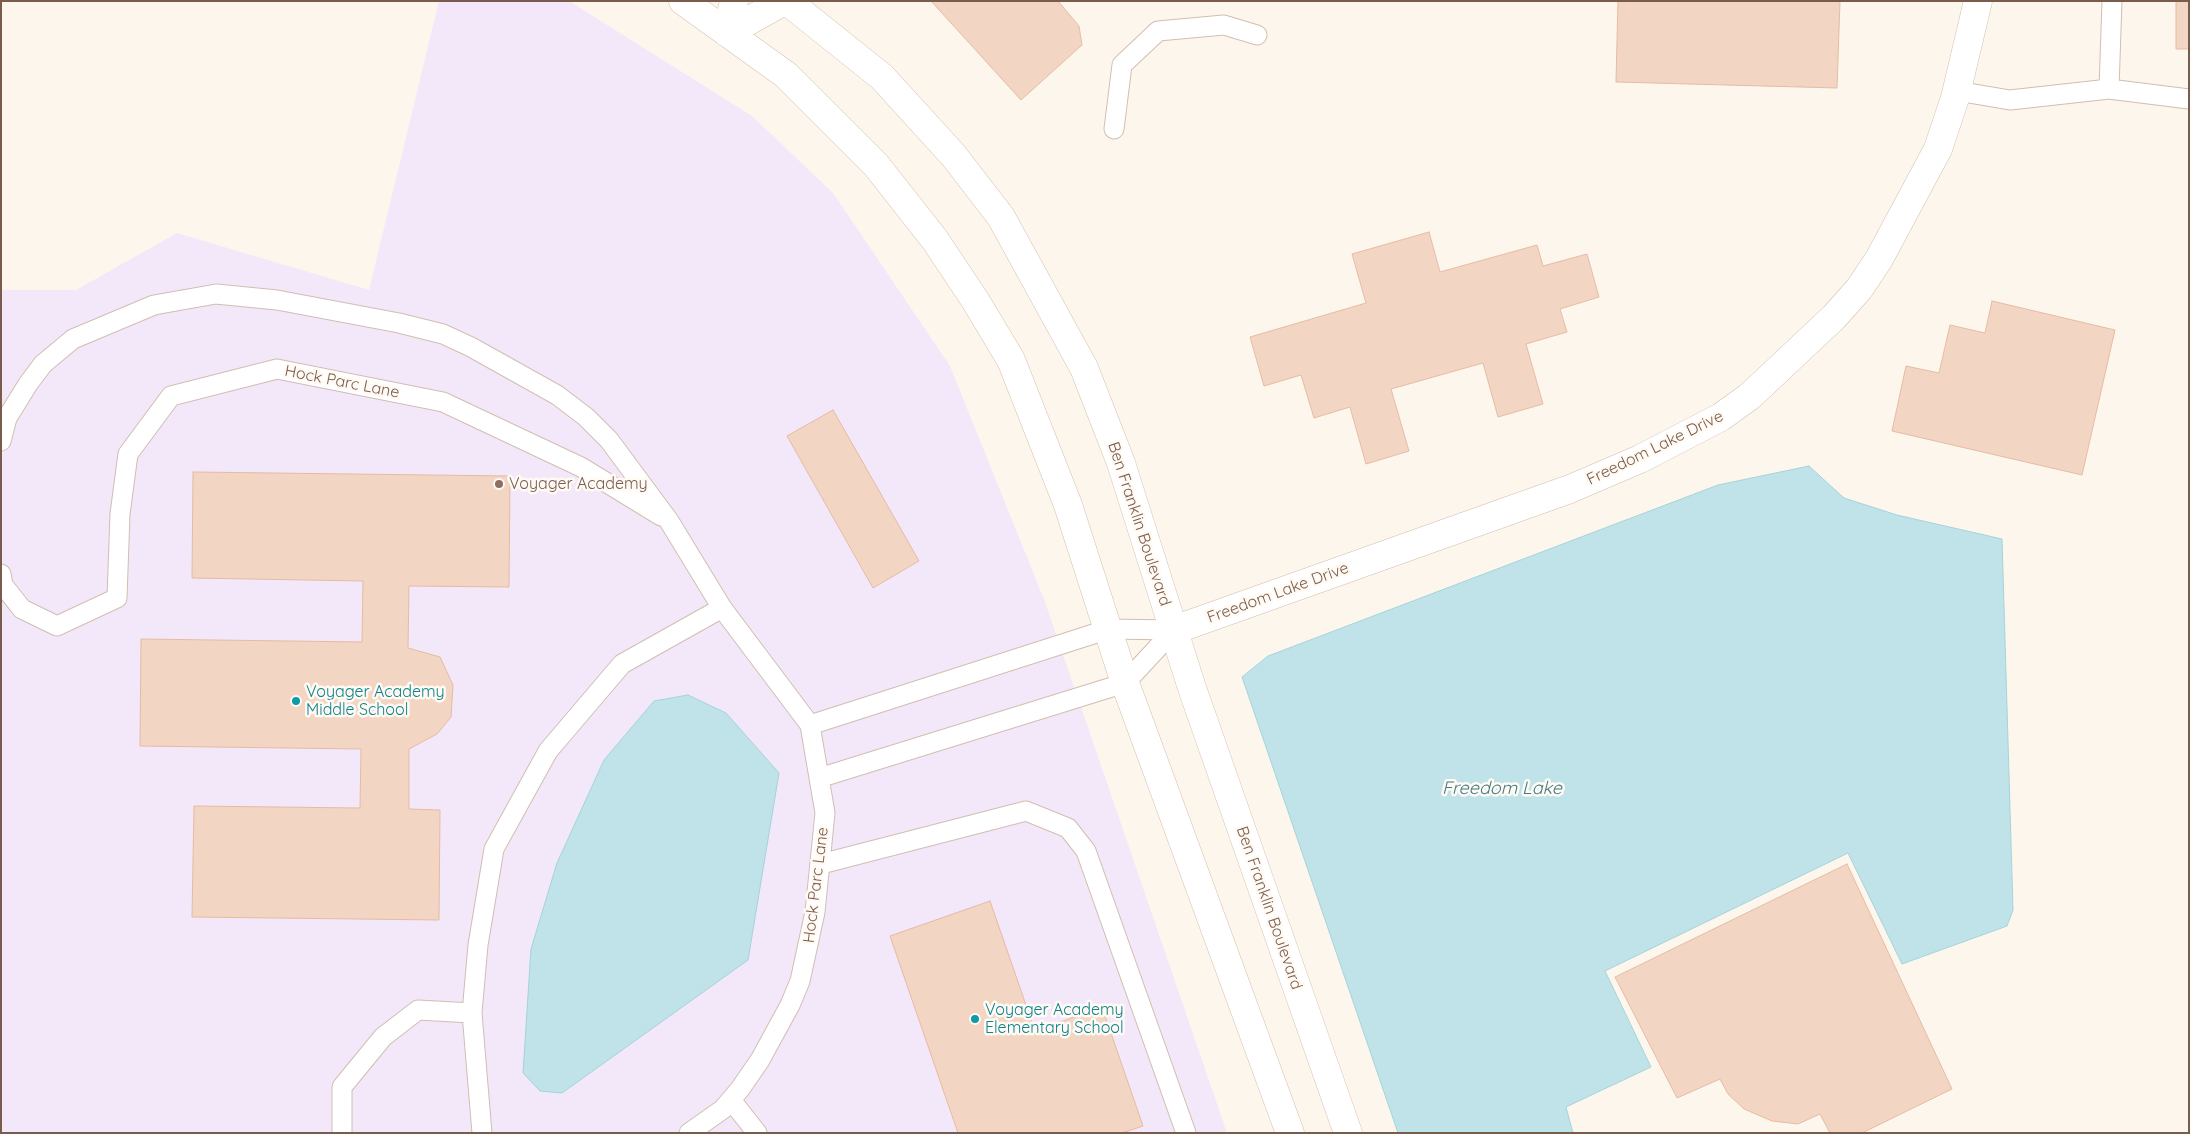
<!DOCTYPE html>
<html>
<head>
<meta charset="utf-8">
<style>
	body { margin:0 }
	#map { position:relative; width:2190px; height:1134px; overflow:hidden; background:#fdf6ec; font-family:Quicksand,sans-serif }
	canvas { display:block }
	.frame { position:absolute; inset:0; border:2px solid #7a5c4d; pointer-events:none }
</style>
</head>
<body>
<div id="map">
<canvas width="2190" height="1134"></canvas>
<div class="frame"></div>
</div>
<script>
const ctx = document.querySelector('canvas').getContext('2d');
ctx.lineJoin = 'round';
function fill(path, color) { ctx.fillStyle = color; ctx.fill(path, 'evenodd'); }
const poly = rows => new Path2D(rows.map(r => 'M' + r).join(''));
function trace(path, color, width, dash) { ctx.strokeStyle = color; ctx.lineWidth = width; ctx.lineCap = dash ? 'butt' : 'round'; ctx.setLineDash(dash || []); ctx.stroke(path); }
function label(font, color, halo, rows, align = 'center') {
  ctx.font = font + ' Quicksand,sans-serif'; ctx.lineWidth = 5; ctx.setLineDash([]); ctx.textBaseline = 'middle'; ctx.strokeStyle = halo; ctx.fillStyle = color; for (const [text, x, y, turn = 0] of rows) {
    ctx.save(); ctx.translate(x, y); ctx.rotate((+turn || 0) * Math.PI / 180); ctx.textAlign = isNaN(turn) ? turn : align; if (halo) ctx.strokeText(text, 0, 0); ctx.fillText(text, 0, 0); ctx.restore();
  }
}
fill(poly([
	[439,1,569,1,752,116,833,193,950,366,1045,602,1227,1133,1,1133,1,290,76,290,177,233,369,290]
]), '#f3e8fa');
const water = poly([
	[1809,466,1844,498,1897,515,2002,539,2013,910,2007,926,1902,964,1848,853,1605,971,1651,1067,1566,1107,1573,1133,1398,1133,1242,677,1268,656,1718,485,1809,466],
	[688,695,726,713,779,773,748,960,562,1093,540,1091,523,1073,531,949,557,863,604,760,654,701,688,695]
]);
fill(water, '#bfe3e8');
trace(water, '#a5d3da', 1);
const building = poly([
	[931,1,1058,1,1079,26,1082,45,1021,100,931,1],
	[1618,1,1840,1,1837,88,1616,82,1618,1],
	[2176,1,2189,1,2189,49,2176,49,2176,1],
	[1429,232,1440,272,1537,245,1543,266,1587,254,1599,297,1560,309,1567,332,1526,344,1543,404,1498,417,1483,363,1391,389,1409,451,1366,464,1350,407,1314,418,1301,375,1264,386,1250,337,1366,303,1352,254,1429,232],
	[1992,301,2115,330,2082,475,1892,431,1906,366,1939,373,1950,325,1985,333,1992,301],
	[833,410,919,561,873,588,787,436,833,410],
	[193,472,510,476,509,587,409,586,408,648,440,657,453,685,451,717,437,734,409,749,409,809,440,810,439,920,192,917,194,806,360,808,361,749,140,746,141,639,362,642,363,581,192,578,193,472],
	[1847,864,1952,1089,1862,1133,1830,1133,1820,1114,1798,1124,1772,1121,1744,1109,1728,1094,1720,1079,1677,1098,1615,977,1847,864],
	[990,901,1035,1031,1102,1007,1143,1126,1122,1133,958,1133,890,936,990,901]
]);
fill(building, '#f3d5c3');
trace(building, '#e6bba3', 1);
const lane = poly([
	[2109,89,2189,99],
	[1957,91,2010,100,2109,89,2112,1],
	[1114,129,1122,65,1158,31,1224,25,1257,35],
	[1,441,7,418,28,384,43,364,73,339,154,305,216,294,277,300,399,323,443,334,471,347,557,395,586,417,609,440,669,521,722,608,810,725,825,813,815,912,800,981,790,1005,760,1060,740,1089,723,1109,689,1133],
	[1,574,3,585,22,609,57,626,117,598,120,514,128,454,171,396,277,369,443,402,581,467,661,516],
	[810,725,1109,629,1174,630],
	[819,778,1125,683,1174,630],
	[821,864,1026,811,1068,828,1086,851,1186,1133],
	[731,1100,757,1133],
	[342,1133,342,1087,383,1037,418,1010,472,1013],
	[482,1133,472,1013,478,945,494,849,548,751,622,664,722,608]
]);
const street = poly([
	[1174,630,1570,489,1640,459,1721,417,1750,396,1834,317,1859,289,1879,259,1938,149,1955,98,1978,1]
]);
const secondary = poly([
	[683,1,786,75,876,165,935,240,975,300,1011,360,1068,505,1125,683,1290,1133],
	[787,1,882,77,954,156,1001,217,1084,368,1121,463,1192,688,1348,1133],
	[727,33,784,1],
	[727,33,734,1]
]);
trace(lane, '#d1beb0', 21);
trace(street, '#d1beb0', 29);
trace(secondary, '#d6c0b0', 29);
trace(lane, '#fff', 19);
trace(street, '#fff', 28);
trace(secondary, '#fff', 28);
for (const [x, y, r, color] of [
	[499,484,5,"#8d6e63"],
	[296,701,5,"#0f9aa8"],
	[975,1019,5,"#0f9aa8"]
]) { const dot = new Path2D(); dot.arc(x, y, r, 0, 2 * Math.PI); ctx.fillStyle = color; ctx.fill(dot); trace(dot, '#fffaf3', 2); }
label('16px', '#7a5c4d', '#fffaf3', [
	["Hock Parc Lane",342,382,11],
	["Freedom Lake Drive",1655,448,-26],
	["Ben Franklin Boulevard",1139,524,72],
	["Freedom Lake Drive",1278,593,-20],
	["Hock Parc Lane",816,885,-83],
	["Ben Franklin Boulevard",1269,908,71]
]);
label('16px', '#785e54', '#fffaf3', [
	["Voyager Academy",509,484]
], 'left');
label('16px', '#0d838f', '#fffaf3', [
	["Voyager Academy",306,692],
	["Middle School",306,710],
	["Voyager Academy",985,1010],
	["Elementary School",985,1028]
], 'left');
label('italic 18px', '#437c86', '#fffaf3', [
	["Freedom Lake",1502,789]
]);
</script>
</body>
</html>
